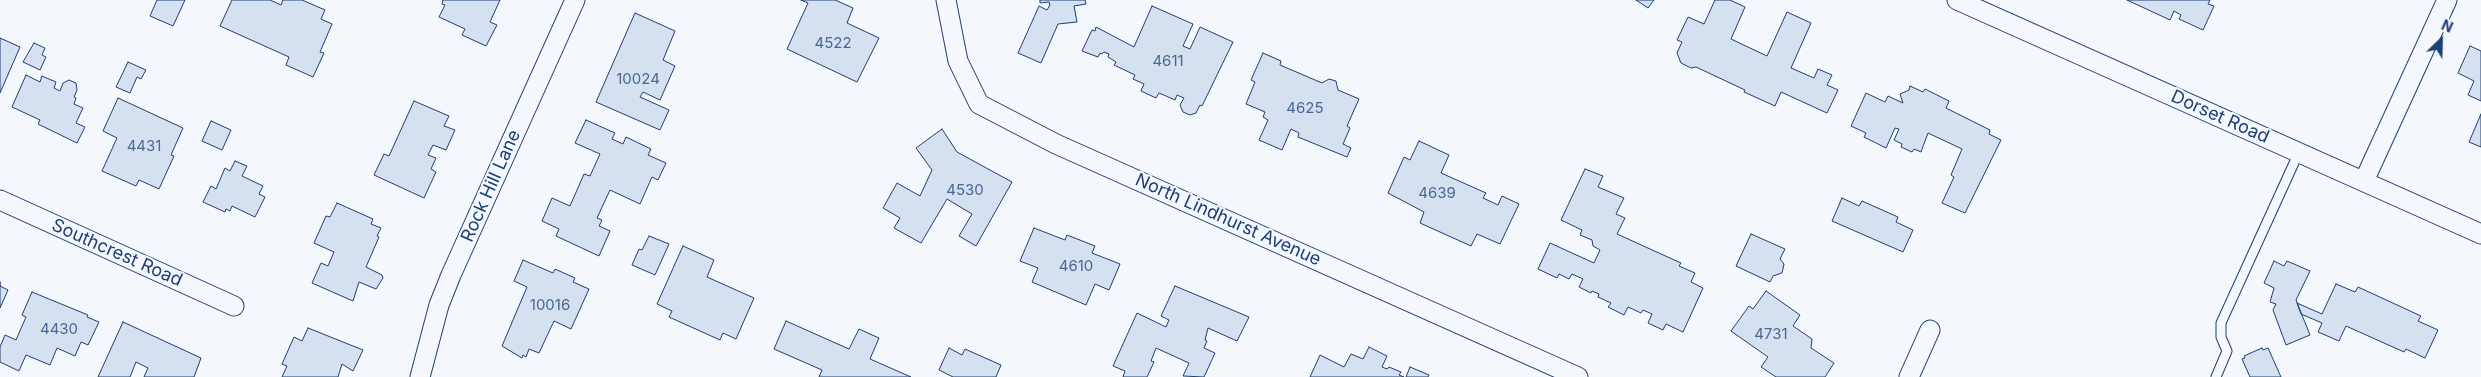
<!DOCTYPE html>
<html>
<head>
<meta charset="utf-8">
<style>
	body { margin:0 }
	#map { position:relative; width:2481px; height:377px; overflow:hidden; background:#f4f7fb; font-family:Inter,sans-serif }
	canvas { display:block }
	.north { position:absolute; left:2416px; top:15px; width:50px; height:50px; -webkit-text-stroke:4px #f4f7fb; paint-order:stroke; rotate:24deg; font-size:14px; font-weight:700; line-height:20px; text-align:center; color:#1d3f73 }
	.north::after { content:''; display:block; margin:auto; width:18px; height:22px; background:#1d3f73; clip-path:polygon(50% 0,100% 100%,50% 72%,0 100%) }
</style>
</head>
<body>
<div id="map">
<canvas width="2481" height="377"></canvas>
<div class="north">N</div>
</div>
<script>
const ctx = document.querySelector('canvas').getContext('2d');
ctx.lineJoin = 'round';
function fill(path, color) { ctx.fillStyle = color; ctx.fill(path, 'evenodd'); }
const poly = rows => new Path2D(rows.map(r => 'M' + r).join(''));
function trace(path, color, width, dash) { ctx.strokeStyle = color; ctx.lineWidth = width; ctx.lineCap = dash ? 'butt' : 'round'; ctx.setLineDash(dash || []); ctx.stroke(path); }
function label(font, color, halo, rows, align = 'center') {
  ctx.font = font + ' Inter,sans-serif'; ctx.lineWidth = 4; ctx.setLineDash([]); ctx.textBaseline = 'middle'; ctx.strokeStyle = halo; ctx.fillStyle = color; for (const [text, x, y, turn = 0] of rows) {
    ctx.save(); ctx.translate(x, y); ctx.rotate((+turn || 0) * Math.PI / 180); ctx.textAlign = isNaN(turn) ? turn : align; if (halo) ctx.strokeText(text, 0, 0); ctx.fillText(text, 0, 0); ctx.restore();
  }
}
const building = poly([
	[157,0,185,0,173,26,150,16,157,0],
	[232,0,270,0,281,5,283,0,302,0,325,10,321,19,332,24,320,52,324,53,313,77,286,65,289,57,220,26,232,0],
	[443,0,500,0,490,22,497,25,486,46,462,35,465,29,439,17,445,5,442,4,443,0],
	[801,0,835,0,853,8,847,23,879,38,857,82,787,49,808,3,801,0],
	[1040,0,1085,0,1086,4,1074,6,1077,22,1058,24,1041,63,1018,53,1039,6,1047,10,1050,5,1049,2,1040,3,1040,0],
	[1636,0,1654,0,1648,8,1636,0],
	[1715,0,1730,0,1745,7,1731,39,1767,56,1787,12,1811,23,1791,68,1814,78,1818,69,1832,75,1827,85,1838,90,1827,113,1781,92,1775,106,1744,92,1745,90,1696,67,1691,68,1681,63,1677,53,1682,42,1677,40,1688,17,1704,24,1715,0],
	[2127,0,2210,0,2208,4,2214,6,2203,30,2179,19,2181,15,2174,11,2170,20,2127,0],
	[1152,6,1193,24,1183,46,1190,49,1200,27,1233,42,1202,106,1200,105,1196,113,1190,115,1183,112,1180,105,1184,98,1177,95,1175,100,1159,93,1156,98,1141,91,1144,84,1133,79,1135,75,1114,65,1116,62,1108,57,1109,54,1104,52,1102,54,1100,53,1098,57,1082,51,1092,30,1095,31,1096,27,1134,47,1152,6],
	[635,13,675,31,663,60,675,66,660,100,643,92,640,97,669,110,660,130,596,102,635,13],
	[0,38,20,47,0,93,0,38],
	[34,43,45,48,42,55,46,57,40,70,23,62,34,43],
	[2470,46,2481,51,2481,101,2468,95,2474,81,2458,73,2470,46],
	[1263,53,1281,61,1280,65,1322,83,1329,79,1336,81,1338,90,1359,99,1347,126,1350,128,1343,144,1351,148,1347,157,1298,137,1299,133,1291,129,1282,150,1259,140,1268,120,1263,117,1265,112,1246,104,1255,82,1251,80,1263,53],
	[128,62,146,70,141,79,137,77,130,93,116,87,128,62],
	[26,75,40,82,42,76,56,82,54,88,60,91,63,83,69,80,76,83,77,90,74,97,76,98,74,104,83,108,76,123,85,127,77,143,38,124,40,120,12,107,26,75],
	[1910,86,1923,92,1925,89,1949,101,1946,108,1990,130,1989,134,2001,140,1965,213,1942,203,1954,177,1951,175,1962,149,1928,133,1921,152,1914,149,1912,152,1901,147,1902,144,1894,140,1899,129,1895,128,1886,148,1864,137,1866,133,1851,126,1866,93,1885,102,1888,96,1903,103,1900,94,1909,90,1910,86],
	[118,98,183,128,171,155,174,156,159,189,139,180,136,186,102,171,117,138,103,131,118,98],
	[414,101,449,116,444,126,455,130,446,150,433,145,428,155,436,158,431,169,436,172,424,198,374,175,384,154,389,156,414,101],
	[2481,114,2481,147,2469,142,2481,114],
	[586,120,615,133,612,139,623,144,626,137,651,149,648,155,666,163,658,180,652,177,640,204,610,190,597,218,602,220,599,226,610,231,599,256,556,236,559,229,542,221,552,198,570,206,584,174,590,176,600,154,575,143,586,120],
	[211,121,231,130,222,150,202,141,211,121],
	[942,129,957,152,1012,182,976,246,959,236,972,214,947,199,921,243,894,228,900,218,883,208,897,183,920,196,932,170,916,148,942,129],
	[1419,141,1449,155,1441,173,1486,193,1483,198,1498,205,1502,196,1519,204,1500,244,1477,234,1471,246,1420,223,1424,212,1388,193,1404,157,1410,160,1419,141],
	[235,161,247,166,242,176,263,186,259,194,265,197,255,217,232,206,230,211,226,209,225,212,203,202,211,186,216,189,225,168,230,171,235,161],
	[1585,169,1603,176,1598,187,1624,198,1616,214,1625,218,1617,234,1681,263,1679,266,1695,273,1691,282,1703,288,1683,332,1666,324,1663,330,1648,323,1652,314,1643,310,1641,313,1628,307,1624,315,1608,307,1611,303,1598,297,1599,294,1592,291,1591,293,1579,287,1583,279,1572,274,1569,279,1559,274,1557,278,1538,269,1550,243,1594,263,1600,250,1593,246,1592,240,1580,235,1582,230,1561,220,1585,169],
	[1842,198,1859,206,1862,201,1898,217,1896,222,1913,230,1903,252,1832,221,1842,198],
	[337,203,373,219,371,224,381,228,377,236,379,237,366,267,382,275,383,278,376,289,359,282,353,301,312,283,321,263,328,266,334,252,314,243,326,216,330,217,337,203],
	[1034,228,1065,240,1067,235,1095,246,1092,253,1120,264,1109,290,1095,284,1086,305,1032,282,1038,268,1020,261,1034,228],
	[1751,234,1785,249,1780,259,1784,264,1782,273,1773,276,1770,282,1736,266,1751,234],
	[649,236,669,244,655,275,632,265,639,249,642,250,649,236],
	[683,246,714,260,707,277,754,298,736,339,723,333,720,340,669,317,672,311,657,304,683,246],
	[523,260,553,273,555,269,575,278,573,282,589,289,571,329,554,321,539,353,529,349,526,357,523,355,522,358,502,346,527,287,514,281,523,260],
	[2274,261,2284,266,2287,261,2310,271,2296,300,2310,335,2286,345,2273,310,2276,304,2270,302,2274,288,2264,283,2274,261],
	[0,282,0,286,8,290,0,308,0,282],
	[2336,284,2355,292,2358,287,2421,316,2418,321,2438,330,2425,358,2406,349,2404,352,2346,326,2339,341,2318,332,2322,323,2301,314,2297,303,2322,314,2336,284],
	[1175,286,1249,317,1237,341,1208,328,1205,340,1207,341,1204,348,1215,353,1204,377,1183,376,1189,363,1156,348,1151,361,1154,362,1147,377,1123,377,1125,371,1113,366,1137,313,1166,327,1169,320,1161,316,1175,286],
	[1766,291,1800,315,1793,326,1812,339,1811,348,1834,363,1825,377,1776,377,1761,367,1768,357,1731,331,1749,306,1753,309,1766,291],
	[32,292,88,315,87,317,99,322,88,345,81,342,75,356,57,348,50,365,26,355,19,371,0,362,0,347,5,335,16,340,26,317,22,315,32,292],
	[786,321,849,349,859,329,879,338,870,359,911,377,819,377,822,370,774,349,786,321],
	[123,322,201,358,194,377,144,377,148,368,136,362,130,377,98,377,123,322],
	[308,328,363,350,353,371,342,364,338,377,282,377,287,366,282,364,294,337,302,341,308,328],
	[1369,347,1387,356,1382,367,1387,369,1389,367,1401,372,1399,375,1404,377,1310,377,1320,355,1344,367,1351,354,1363,359,1369,347],
	[949,348,962,355,965,349,1001,365,996,377,953,377,939,370,949,348],
	[2262,348,2263,350,2268,348,2281,377,2250,377,2242,359,2245,358,2244,356,2262,348],
	[1410,367,1429,375,1428,377,1406,377,1410,367]
]);
fill(building, '#d5e0f0');
trace(building, '#1d3f73', 1);
const service = poly([
	[2216,377,2227,351,2221,337,2221,323,2299,152]
]);
const minor = poly([
	[946,0,958,61,979,104,1056,144,1578,377],
	[1957,0,2481,234],
	[2364,181,2447,0],
	[0,200,234,306],
	[420,377,439,305,451,275,575,0],
	[1909,377,1930,330]
]);
trace(service, '#1d3f73', 11);
trace(minor, '#1d3f73', 21);
trace(service, '#f4f7fb', 9);
trace(minor, '#f4f7fb', 19);
label('15px', '#4b6792', null, [
	["4522",833,43],
	["4611",1168,61],
	["10024",638,79],
	["4625",1305,108],
	["4431",144,146],
	["4530",965,190],
	["4639",1437,193],
	["4610",1076,266],
	["10016",550,305],
	["4430",59,329],
	["4731",1771,334]
]);
label('18px', '#1d3f73', '#f4f7fb', [
	["Dorset Road",2220,117,24],
	["Rock Hill Lane",491,186,-66],
	["North Lindhurst Avenue",1228,220,24],
	["Southcrest Road",117,253,24]
]);
</script>
</body>
</html>
